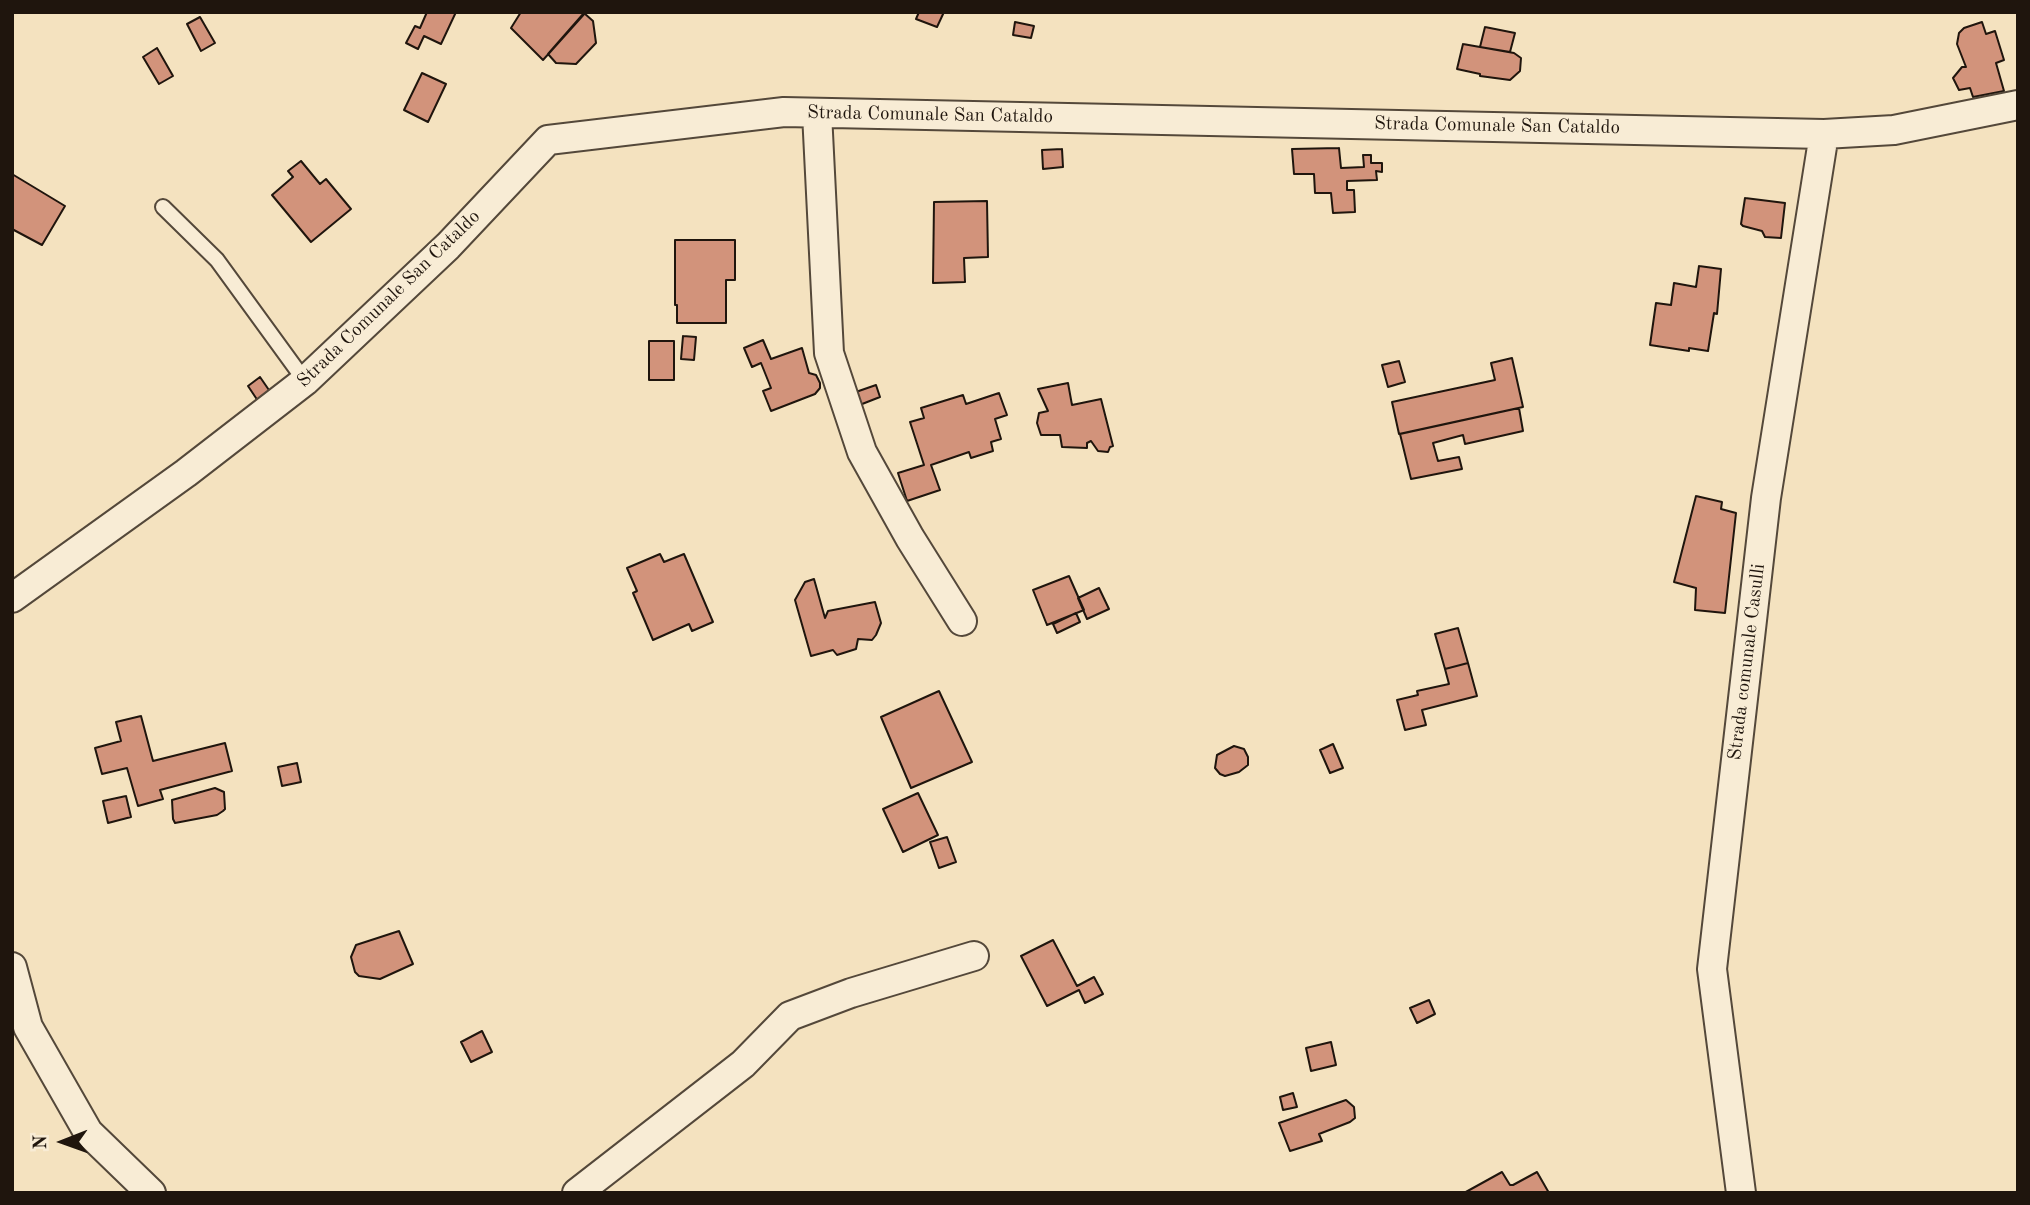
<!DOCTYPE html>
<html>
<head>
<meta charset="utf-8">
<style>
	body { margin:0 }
	#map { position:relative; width:2030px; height:1205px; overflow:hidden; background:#f4e2bf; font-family:"Old Standard TT",serif }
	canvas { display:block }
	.frame { position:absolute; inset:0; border:14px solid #1f150d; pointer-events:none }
	.north { position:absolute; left:28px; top:1107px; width:70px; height:70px; -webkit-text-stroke:5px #f8ecd5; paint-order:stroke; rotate:269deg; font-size:19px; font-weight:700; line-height:28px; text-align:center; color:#1f150d }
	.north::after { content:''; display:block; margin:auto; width:24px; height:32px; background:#1f150d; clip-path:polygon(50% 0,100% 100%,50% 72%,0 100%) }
</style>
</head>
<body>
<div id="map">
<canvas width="2030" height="1205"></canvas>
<div class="frame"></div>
<div class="north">N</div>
</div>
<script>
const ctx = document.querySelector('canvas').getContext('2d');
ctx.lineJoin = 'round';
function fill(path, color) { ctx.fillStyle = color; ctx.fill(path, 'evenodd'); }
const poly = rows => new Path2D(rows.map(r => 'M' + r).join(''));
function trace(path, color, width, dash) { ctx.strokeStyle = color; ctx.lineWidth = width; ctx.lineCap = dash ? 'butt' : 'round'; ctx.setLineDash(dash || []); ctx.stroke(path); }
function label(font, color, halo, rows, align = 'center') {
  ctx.font = font + ' "Old Standard TT",serif'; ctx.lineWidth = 5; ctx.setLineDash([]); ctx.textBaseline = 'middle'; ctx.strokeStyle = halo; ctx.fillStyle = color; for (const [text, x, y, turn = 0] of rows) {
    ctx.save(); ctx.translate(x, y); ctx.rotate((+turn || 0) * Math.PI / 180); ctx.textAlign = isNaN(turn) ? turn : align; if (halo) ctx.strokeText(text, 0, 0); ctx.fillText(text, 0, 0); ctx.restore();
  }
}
const building = poly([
	[427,12,456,12,441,44,424,36,418,49,406,43,415,26,420,28,427,12],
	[521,12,586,12,543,60,511,28,521,12],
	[919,12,944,12,937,27,916,19,919,12],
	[584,13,593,21,596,43,576,64,556,63,548,54,584,13],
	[200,17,215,43,201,51,187,24,200,17],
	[1015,22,1034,26,1031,38,1013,35,1015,22],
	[1982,22,1986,34,1995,31,2004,60,1996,63,2004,91,1973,97,1970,88,1959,90,1953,78,1962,67,1966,67,1957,44,1959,33,1964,28,1982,22],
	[1485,27,1515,33,1510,52,1480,47,1485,27],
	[1463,44,1514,53,1521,58,1520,71,1510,80,1480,76,1480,74,1457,69,1463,44],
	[157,48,173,76,159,84,143,57,157,48],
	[422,73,446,84,428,122,404,110,422,73],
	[1339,148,1341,168,1364,167,1363,155,1371,155,1371,163,1382,163,1382,172,1376,171,1377,180,1347,181,1347,190,1354,190,1355,212,1333,213,1331,193,1315,193,1314,174,1294,174,1292,149,1339,148],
	[1062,149,1063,167,1043,169,1042,150,1062,149],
	[301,161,320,184,326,179,351,209,311,242,272,195,293,177,288,171,301,161],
	[12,174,65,206,42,245,12,229,12,174],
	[1745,198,1785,203,1781,238,1765,237,1762,231,1743,226,1741,224,1745,198],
	[987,201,988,257,964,258,965,282,933,283,934,202,987,201],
	[675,240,735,240,735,280,726,280,726,323,677,323,677,305,675,305,675,240],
	[1699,266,1721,269,1717,314,1714,313,1708,351,1689,348,1689,351,1650,345,1656,303,1671,305,1674,283,1696,287,1699,266],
	[683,336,696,337,694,360,681,359,683,336],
	[763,340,771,359,802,348,809,373,816,375,820,383,820,388,815,394,771,411,763,391,771,388,761,363,752,367,744,348,763,340],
	[649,341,674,341,674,380,649,380,649,341],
	[1512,358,1523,407,1399,434,1392,402,1495,380,1491,363,1512,358],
	[1399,361,1405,382,1388,387,1382,365,1399,361],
	[260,377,271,393,258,401,248,386,260,377],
	[1068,383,1072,405,1101,399,1113,446,1110,447,1108,452,1098,451,1091,441,1087,443,1087,448,1062,447,1060,435,1041,435,1037,423,1039,413,1048,411,1038,389,1068,383],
	[876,385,880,397,857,406,853,393,876,385],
	[999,393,1007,415,995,419,1001,439,991,442,993,451,971,458,969,452,931,465,940,490,907,501,898,473,924,465,910,422,924,418,921,408,963,395,966,404,999,393],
	[1519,408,1523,431,1465,444,1463,435,1433,443,1438,461,1459,457,1462,469,1411,479,1400,434,1519,408],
	[1696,496,1722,502,1721,509,1736,513,1725,613,1695,610,1696,588,1674,582,1696,496],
	[660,554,664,562,684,554,713,622,692,631,689,624,653,640,633,593,637,591,627,568,660,554],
	[1069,576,1084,610,1047,625,1033,590,1069,576],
	[814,579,825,618,828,611,875,602,881,623,876,635,872,640,858,639,856,649,837,655,833,650,811,656,795,600,805,582,814,579],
	[1099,588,1109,609,1087,619,1078,598,1099,588],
	[1076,613,1080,622,1057,633,1053,624,1076,613],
	[1458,628,1468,663,1445,669,1435,634,1458,628],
	[1468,663,1477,696,1422,710,1426,725,1405,730,1397,700,1418,695,1417,691,1449,684,1445,669,1468,663],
	[939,691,972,762,911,788,881,717,939,691],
	[141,716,153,761,225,743,232,771,160,790,163,799,138,806,127,768,102,774,95,748,121,741,116,722,141,716],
	[1333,744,1343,768,1330,773,1320,750,1333,744],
	[1234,746,1244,749,1248,757,1248,765,1239,772,1225,776,1220,774,1215,768,1217,755,1234,746],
	[297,763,301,782,282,786,278,767,297,763],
	[215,788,224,792,225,809,223,811,217,815,175,823,173,819,172,800,215,788],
	[918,793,938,835,903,852,883,809,918,793],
	[126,796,131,817,108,823,103,801,126,796],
	[947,837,956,862,939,868,930,842,947,837],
	[399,931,413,964,380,979,359,976,355,972,351,957,356,945,399,931],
	[1053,940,1077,986,1094,977,1103,994,1085,1003,1079,990,1047,1006,1021,956,1053,940],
	[1429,1000,1435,1014,1417,1023,1410,1008,1429,1000],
	[482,1031,492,1052,471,1062,461,1042,482,1031],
	[1331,1042,1336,1065,1311,1071,1306,1048,1331,1042],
	[1293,1093,1297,1107,1283,1110,1280,1097,1293,1093],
	[1346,1100,1354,1107,1355,1118,1350,1122,1319,1134,1322,1141,1290,1151,1279,1123,1346,1100],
	[1502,1172,1510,1185,1513,1185,1537,1172,1549,1193,1464,1193,1502,1172]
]);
fill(building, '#d2937b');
trace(building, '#1f150d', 2);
const lane = poly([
	[163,207,217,260,305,381]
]);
const street = poly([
	[817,113,829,353,862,452,910,538,962,621],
	[12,598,186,473,305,381,448,246,548,140,784,112,1824,134,1894,130,2018,105],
	[12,967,28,1027,88,1132,151,1193],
	[577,1193,743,1064,790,1016,851,993,974,956],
	[1741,1193,1712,969,1766,498,1824,134]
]);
trace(lane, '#54483a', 18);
trace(street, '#54483a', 32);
trace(lane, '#f8ecd5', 14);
trace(street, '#f8ecd5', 28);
label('19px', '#1f150d', '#f8ecd5', [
	["Strada Comunale San Cataldo",930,115,1],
	["Strada Comunale San Cataldo",1497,126,1],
	["Strada Comunale San Cataldo",389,299,-44],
	["Strada comunale Casulli",1747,662,-83]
]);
</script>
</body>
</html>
